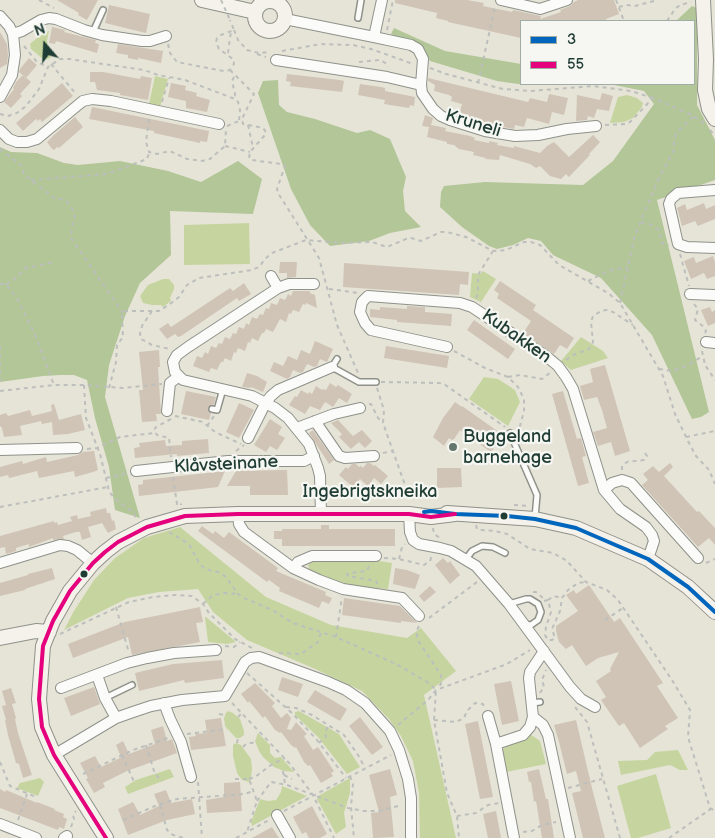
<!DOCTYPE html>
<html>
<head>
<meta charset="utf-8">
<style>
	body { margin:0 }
	#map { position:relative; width:715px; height:838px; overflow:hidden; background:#e6e4d7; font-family:"Balsamiq Sans",sans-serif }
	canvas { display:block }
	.legend { position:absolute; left:520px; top:20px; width:175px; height:65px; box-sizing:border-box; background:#f6f6f2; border:1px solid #a0aca6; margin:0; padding:6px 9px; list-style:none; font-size:15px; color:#1f3d34 }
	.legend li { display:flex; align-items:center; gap:10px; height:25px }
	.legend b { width:25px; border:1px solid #a0aca6 }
	.north { position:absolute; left:20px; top:20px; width:50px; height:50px; -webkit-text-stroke:4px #f6f6f2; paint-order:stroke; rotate:341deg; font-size:14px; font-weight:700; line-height:20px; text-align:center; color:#1f3d34 }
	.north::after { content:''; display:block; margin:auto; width:18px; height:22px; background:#1f3d34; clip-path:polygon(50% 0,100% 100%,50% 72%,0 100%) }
</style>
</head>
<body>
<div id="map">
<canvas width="715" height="838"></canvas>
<ul class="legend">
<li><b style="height:6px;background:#0065bd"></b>3</li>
<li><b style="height:6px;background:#e5007d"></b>55</li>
</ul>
<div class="north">N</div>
</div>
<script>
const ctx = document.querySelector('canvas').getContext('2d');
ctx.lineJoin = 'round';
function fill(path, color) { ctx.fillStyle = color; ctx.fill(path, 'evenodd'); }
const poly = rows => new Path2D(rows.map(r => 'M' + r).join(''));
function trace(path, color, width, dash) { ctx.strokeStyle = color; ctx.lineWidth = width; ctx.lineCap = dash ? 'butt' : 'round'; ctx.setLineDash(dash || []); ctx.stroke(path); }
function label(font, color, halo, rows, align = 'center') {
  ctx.font = font + ' "Balsamiq Sans",sans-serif'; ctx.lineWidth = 4.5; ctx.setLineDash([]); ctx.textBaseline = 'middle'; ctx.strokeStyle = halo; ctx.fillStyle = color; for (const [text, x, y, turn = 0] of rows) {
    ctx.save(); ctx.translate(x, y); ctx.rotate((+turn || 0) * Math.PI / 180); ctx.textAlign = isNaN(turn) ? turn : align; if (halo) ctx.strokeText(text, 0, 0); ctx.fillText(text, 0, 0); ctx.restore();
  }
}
fill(poly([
	[49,31,47,41,51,57,48,59,43,59,31,49,30,44,43,33],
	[155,76,168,79,160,107,149,104],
	[627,95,637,98,643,103,642,107,633,118,624,122,610,123,618,97],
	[249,223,250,264,184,265,184,225],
	[483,271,496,279,481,302,470,297,472,273,480,274],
	[163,279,169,279,174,285,174,289,170,298,171,301,163,307,161,305,152,305,143,303,140,296,148,285],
	[581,337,603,351,608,358,571,370,561,361],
	[484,377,498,379,515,390,520,402,508,426,469,399],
	[180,527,266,597,331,625,407,638,421,628,456,671,424,695,456,838,420,838,419,793,413,761,401,736,389,719,362,691,313,668,247,640,213,612,198,589,159,592,128,598,64,630,74,611,94,580,115,558,144,538],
	[312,561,379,561,392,563,388,589,346,586,310,571,308,565],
	[205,617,206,617,236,642,227,644,208,642],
	[228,711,233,713,240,719,244,731,244,735,240,738,236,738,225,726,224,718,226,713],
	[299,711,339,734,360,767,347,774,318,737,295,715,295,712],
	[258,733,270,745,270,753,275,758,281,757,294,772,284,771,274,767,263,757,259,751,255,741],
	[530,734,540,741,546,764,506,772,501,751,505,747,527,737],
	[236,743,241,745,251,759,252,769,251,779,249,782,242,780,237,773,233,756,233,745],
	[678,750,688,770,680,770,670,765,621,775,618,761,647,760,655,752],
	[170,769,174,777,128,794,125,787,136,780],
	[656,774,671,828,638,838,631,838,617,786],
	[40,778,44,782,38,796,17,788,20,783],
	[350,778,350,793,344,813,346,827,336,834,317,799,318,796],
	[282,786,307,796,252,826,251,822,260,799,268,801,276,800,281,792]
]), '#c6d59f');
fill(poly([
	[692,6,697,8,697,105,715,140,715,180,657,200,709,412,701,417,692,419,652,335,601,278,553,255,541,241,528,238,513,245,497,249,489,246,462,227,440,207,441,192,444,186,485,182,583,185,613,161,654,104,644,91,609,84,694,84,694,21,676,21],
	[394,28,445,51,521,64,521,84,551,84,526,85,497,81,430,61,423,48,391,34],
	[278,80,279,105,287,112,315,119,357,133,370,130,390,139,406,177,403,191,405,211,421,227,390,233,369,241,330,246,310,225,291,189,258,93,263,81],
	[0,147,11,152,37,153,64,163,78,165,120,161,168,171,201,182,238,161,262,179,253,214,170,211,171,255,140,283,125,316,109,365,105,397,140,518,115,510,109,467,95,418,87,380,74,375,61,375,43,376,0,382]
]), '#b2c697');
fill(poly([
	[57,0,98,0,87,20,78,15,79,13],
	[395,0,467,0,484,3,483,6,512,12,513,10,541,16,540,19,561,12,560,10,570,6,574,2,578,0,614,0,619,14,606,19,607,21,521,21,521,38,448,22,448,21,436,18,437,13,395,3],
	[109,5,150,14,146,33,105,23],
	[52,27,65,30,64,32,96,40,95,43,99,44,97,53,56,41,55,44,49,43],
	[0,32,7,44,8,55,7,64,0,68],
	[118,44,163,51,161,63,138,58,138,60,128,58,128,55,116,53],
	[29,58,37,65,26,78,19,72,20,69],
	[90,72,103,72,140,79,141,76,152,78,148,100,120,95,120,93,97,90,95,82,90,82],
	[287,74,340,80,344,81,342,92,290,86,291,82,286,81],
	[23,75,31,82,20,94,22,96,11,108,4,102,14,89,13,88,16,82],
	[428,78,528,102,530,98,547,102,549,94,568,98,564,115,552,112,549,124,527,118,524,127,515,125,514,129,487,124,459,116,462,104,451,101,452,97,449,95,434,91,435,85,428,81],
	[62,83,73,96,42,122,40,119,38,121,36,119,23,131,16,123],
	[171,83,186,86,185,90,197,93,196,96,210,100,207,112,186,108,186,101,168,97],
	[360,84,381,87,385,88,385,91,415,97,414,106,410,105,409,108,384,104,385,100,358,95],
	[602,93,613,96,609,111,597,109,594,118,588,116,587,120,576,121,577,95,600,100],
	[92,107,209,131,207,142,200,141,200,143,154,133,154,131,89,119],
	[425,115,433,118,431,125,446,128,445,131,470,136,475,138,474,140,489,143,489,141,498,143,497,145,514,148,514,146,540,153,547,146,554,142,569,157,593,135,600,142,589,154,590,155,569,177,566,174,561,179,550,176,540,166,536,168,530,164,500,155,499,160,485,159,486,158,473,155,474,152,459,149,454,145,447,144,447,142,427,137,429,127,422,126],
	[75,117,83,127,59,148,57,147,54,150,52,149,47,142,55,134],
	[704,203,706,209,715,205,715,219,698,226,695,221,682,226,677,208,685,204,687,210],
	[713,256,715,262,715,276,707,279,704,273,691,279,684,261,694,257,696,263],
	[280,262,297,262,296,277,287,278,287,273,279,273],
	[344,263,469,272,468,285,460,284,459,295,343,287],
	[500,281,536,305,533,310,574,338,567,349,560,345,554,354,523,333,531,321,497,298,499,294,494,290],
	[244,283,251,294,239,301,237,298,181,336,178,337,175,334,167,339,159,329,168,323,171,327,230,288,233,291],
	[293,291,310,291,310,293,315,295,317,308,306,303,305,305,303,304,299,312,293,310,291,314,289,313,286,322,280,319,273,332,266,329,264,333,262,333,258,341,252,338,250,343,248,342,245,351,238,348,236,353,234,352,231,361,225,358,223,362,221,362,217,370,211,368,209,372,193,366,197,356,202,358,205,352,208,354,211,346,216,348,219,343,222,344,225,337,230,339,233,333,236,334,239,327,244,329,246,323,249,325,252,317,257,319,260,314,263,315,266,308,269,309,271,303,277,305,280,298,285,300,288,294,291,296],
	[407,306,425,307,425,312,452,314,451,326,397,322,397,320,370,317,370,309,380,310,380,307,407,309],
	[710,307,712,312,715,310,715,323,708,326,701,310],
	[474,320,515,349,508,359,467,330],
	[315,341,333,349,327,362,320,359,317,366,314,367,307,364,303,372,300,373,293,370,290,377,287,379,270,371,274,362,283,366,288,356,297,360,301,350,310,354],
	[386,346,449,356,447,368,384,358],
	[159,350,160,367,158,367,161,414,156,414,157,421,142,422,139,390,143,390,139,352],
	[605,365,630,451,615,456,611,442,598,446,593,432,607,428,602,410,597,397,584,400,580,386,593,382,590,369],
	[247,373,257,376,267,382,263,392,251,387,250,388,242,387],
	[330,383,336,387,338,385,352,394,347,403,339,398,333,407,325,402,320,410,310,406,305,414,289,405,295,396,297,397,301,390,308,394,309,392,312,394,316,386,322,390,323,389,326,390],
	[186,391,216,397,214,404,208,408,208,411,211,413,209,420,181,414],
	[563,391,577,439,581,438,586,456,582,457,589,483,578,486,552,394],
	[455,402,462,407,462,406,503,435,491,452,460,430,454,439,452,440,449,438,444,446,433,437,443,418],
	[239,403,254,410,239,438,226,432],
	[54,404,59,420,81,414,85,430,68,434,53,435,52,422,42,424,41,421,20,426,22,435,4,437,2,428,0,426,0,415,6,413,8,416,30,410,32,416,52,411,51,405],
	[270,419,282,427,278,434,285,438,277,450,270,446,266,452,254,445],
	[338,420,353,436,362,430,372,441,365,448,359,442,351,449,339,437,342,434,331,423],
	[313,430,334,460,329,464,309,433],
	[208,439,209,453,177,456,177,454,135,458,134,448,140,447,139,443,165,440,166,446,182,445,182,441],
	[94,451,98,470,93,472,75,477,74,471,39,478,37,471,9,478,8,475,0,477,0,467,22,461,23,464,46,457,47,462,78,455,83,452],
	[367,463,370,463,374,466,375,465,388,476,381,484,374,478,368,486,360,479,353,487,339,475,346,467,348,469,352,464,356,464,359,467,361,466,363,468],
	[670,463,673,467,664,476,697,512,699,511,715,528,715,545,709,538,698,547,642,485,648,480,643,474,653,466,659,472],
	[437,468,461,468,462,487,437,488],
	[287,470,288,495,250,495,250,486,227,486,236,471],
	[225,471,218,487,139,496,138,485,143,484,143,480],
	[106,508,107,513,110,513,112,521,114,520,116,529,108,533,102,523,88,527,91,537,82,540,80,532,76,532,63,536,64,539,53,540,53,538,29,547,29,544,16,548,16,551,6,554,5,547,0,548,0,536,54,521,54,523,57,522,58,525,72,521,70,517,77,515,78,519,91,516,90,512],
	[321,525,329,525,329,529,395,529,395,546,282,546,282,539,274,539,274,531,282,531,282,529,321,529],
	[202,526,213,534,215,531,224,538,229,532,278,568,276,571,326,592,325,595,332,598,329,604,322,601,319,608,279,591,280,588,269,580,267,582,198,531],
	[443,558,448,563,450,561,460,575,450,584,435,565],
	[52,568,55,579,25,589,25,590,0,596,0,583,28,575,28,574],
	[395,568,407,570,420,575,415,589,393,584],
	[589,585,614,622,620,618,663,683,657,686,678,718,665,726,668,729,640,748,624,723,619,726,601,700,606,697,596,681,611,671,610,669,619,652,598,658,586,666,572,645,566,649,559,642,556,631,556,626,578,611,566,595,574,590,576,594],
	[430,586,436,592,424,602,419,596],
	[344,598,400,606,417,623,401,621,401,623,342,615],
	[200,607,203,622,196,623,200,642,132,655,128,637,73,658,68,644,125,622],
	[222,660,224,678,185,683,184,680,139,691,135,673,173,664],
	[282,677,303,684,298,697,278,690],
	[511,681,519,721,502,725,494,684],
	[255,683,275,703,272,706,281,718,287,713,291,718,287,729,291,730,296,722,307,734,304,736,313,750,318,747,334,771,331,773,333,776,321,783,310,765,308,766,304,762,296,747,295,748,291,745,281,732,280,733,275,730,265,716,263,718,249,701,248,703,241,694],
	[94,687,100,704,71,716,64,698],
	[11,688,16,703,12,704,16,718,15,719,18,733,32,775,23,778,19,764,16,763,8,735,5,720,6,720,2,706,6,705,2,691],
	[315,690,347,709,340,721,307,702],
	[360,717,383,747,372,755,349,726],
	[221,718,226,746,191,750,189,737,196,736,195,734,207,733,205,720],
	[576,720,592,788,605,838,583,838,572,793,581,791,576,771,567,774,559,742,554,725],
	[478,721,493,797,480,799,465,724],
	[163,726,167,741,172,739,177,753,127,771,103,783,105,787,94,793,86,779,88,778,80,763,95,756,101,767,118,759,121,757,116,745,123,741,129,754,155,744,151,730],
	[390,769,397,795,390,797,394,837,373,838,371,813,379,812,369,775],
	[539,769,546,799,548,799,554,838,542,838,536,801,534,802,531,782,529,782,527,772],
	[240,782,242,811,207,813,206,800,224,797,224,783],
	[0,789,5,792,6,790,37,803,37,802,55,809,54,810,64,814,63,817,67,819,64,829,59,827,58,830,0,808],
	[166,790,171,803,192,799,195,814,167,820,128,835,118,809,133,802,140,815,159,806,154,794],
	[312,806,327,834,320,838,309,838,306,832,302,834,293,817],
	[496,811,501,838,488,838,483,814],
	[272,827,279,838,252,838]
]), '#d0c4b6');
const lane = poly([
	[358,18,361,0],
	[93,32,103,10],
	[337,359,332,367,359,382,376,382],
	[212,409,217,410,223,389],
	[510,433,537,495,535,518],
	[466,559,472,551,482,546,493,547,505,553],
	[509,604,526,599,530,599,538,604,541,612,538,620,531,625,524,624],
	[105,698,132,685],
	[532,703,540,702]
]);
const street = poly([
	[501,0,540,9,567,0],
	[0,16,9,26,13,34,15,55,12,75,0,97],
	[285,19,374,37,411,45,418,49,423,59,421,85,422,93,433,109,441,116,450,120,485,131,515,136,538,135,567,129,596,126],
	[13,34,22,31,41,20,49,18,56,19,84,30,102,35,142,41,150,41,166,36],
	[374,37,382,0],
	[276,60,387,77,421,85],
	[0,130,9,139,17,142,27,142,37,139,78,105,83,101,92,99,111,101,219,124],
	[715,190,678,193,671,199,669,204,678,244,687,247,715,248],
	[271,276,278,288],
	[314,284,289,284,278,288,188,347,177,355,173,362,175,372,183,380,252,396,275,408,288,418,309,444,318,468,320,476,321,514],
	[690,294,715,295],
	[706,342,715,343],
	[447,347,371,330,365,323,360,312,362,302,368,296,460,303,472,307,546,356,558,366,566,377,573,389,604,490,620,509,646,527,652,535,654,541,648,559],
	[167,411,170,383,178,377],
	[315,421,339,456,345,458,374,456],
	[297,428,334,414,360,408],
	[248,438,266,402,271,396,278,390,332,367],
	[0,450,77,448],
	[136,471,228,461,304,461,314,456],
	[604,490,612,483,622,480,631,483,698,558],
	[238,514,239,524,244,532,293,568,319,580,343,589,402,598,419,616],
	[409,514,410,532,413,540,419,544,440,548,451,551,476,566,509,604,570,687,581,699,595,707],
	[0,563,60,545,68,546,77,550,93,563],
	[293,568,298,562,312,556,376,556],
	[544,651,530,672,529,678,533,717,543,725,548,735,570,838],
	[97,675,105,698,116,718],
	[61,688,127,663,147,658,174,653,216,650],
	[164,703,170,719,181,742,191,777],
	[488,716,496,744,514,838],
	[496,744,523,735,530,727,533,717],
	[54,755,116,718,133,712,151,706,182,700,225,696,245,662,251,658,259,657,328,682,346,690,365,703,390,731,399,750,408,779,411,798,411,838],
	[277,815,290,838],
	[0,824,36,838],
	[64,838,67,836]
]);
const secondary = poly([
	[202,0,255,12],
	[703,0,706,59,705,90,709,109,715,119],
	'255 16a15 15 0 1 1 30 0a15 15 0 1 1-30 0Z',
	[447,513,535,519,576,528,648,559,688,587,715,612],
	[0,638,36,631,49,632],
	[106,838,54,755,42,727,39,699,43,646,53,621,70,591,93,563,105,552,118,542,147,527,185,516,238,514,409,514,431,517,455,514]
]);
trace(lane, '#8e928a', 8);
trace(street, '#8e928a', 12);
trace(secondary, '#8e928a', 16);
trace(poly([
	[39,0,54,8],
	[616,0,624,21],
	[619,7,626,5,635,6,658,0],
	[667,21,675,9,680,5,691,2],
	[234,30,238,40,247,50,259,53,270,52],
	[387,30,393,0],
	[168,44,170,53,177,62,224,71,230,70,234,64,233,59,219,49,216,42,217,38,221,35,234,30,230,20],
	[24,46,37,62,48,67],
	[282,51,321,44,353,45,371,49,413,64],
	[228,53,231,31],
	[257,54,266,57],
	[359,62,380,60,387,64,388,67],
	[51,64,76,94],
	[430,68,446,74,503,89,531,91,593,86,631,91,653,98],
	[230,70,254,94,242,119,243,124,263,128,266,132,265,135,250,152,249,158,252,160,281,164,285,166,277,189,278,193,319,258,337,325,358,373],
	[234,77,232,81,235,94,235,99],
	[478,83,495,7],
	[162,102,169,78],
	[0,114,8,116,17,113,26,106,39,89,48,67,60,59,69,59,144,70,158,75,185,80,235,99,238,102,240,110,239,121],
	[149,119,146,142,149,152,157,154,170,151,187,159,202,161,210,159,225,146,226,129],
	[248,125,253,148],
	[605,125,625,124,630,122,653,98,692,115,704,123],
	[227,126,239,121],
	[710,130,715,136],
	[225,146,250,152],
	[0,149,22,166,24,175,31,180,54,198,66,200,74,212,75,220,72,226,71,238,123,313],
	[31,180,107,174,147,159,149,153],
	[641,222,652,225,659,230,662,243,669,245],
	[680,254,689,286],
	[588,281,608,271,627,267],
	[0,284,6,284,18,300,36,337,54,385],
	[6,284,16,278,26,268,54,262],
	[329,289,359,293],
	[476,298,478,294,478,275,493,251],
	[620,303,635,235,658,180,674,150,674,140,677,132,694,116],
	[694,304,698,309,695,320,704,327,706,331,705,333],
	[152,311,142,326,140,334,141,339,152,345,170,349],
	[0,346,0,381],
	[454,351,485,368,508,377,518,387,524,399,524,411,520,426,516,429],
	[702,351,705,365,715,380],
	[566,360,573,355,589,349,593,342,591,322,593,316,601,311,607,310,613,312,633,325],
	[659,369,672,371,686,366,703,356],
	[508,377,520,375,542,379,551,372],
	[381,382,439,383,444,384,505,427],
	[84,385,86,418,100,454,109,491,114,498,134,513,137,521],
	[109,388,116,362,117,345,123,337,122,315,125,311,159,311,170,304,179,297,187,285,199,278,252,270,259,267,265,259,272,253,306,240,341,243,372,242,387,247,406,239,411,238,421,241,441,232,447,232,466,237,493,251,506,250,524,242,531,242,540,245,559,265,608,293,620,303,663,376,675,414,688,441,696,456,709,470,715,484],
	[377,388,384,410,383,423,411,502],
	[0,391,54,385,84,385,123,388,162,384],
	[369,404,371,404,378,418,383,423],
	[175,416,203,422,215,432,241,444],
	[171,419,156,427,154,430,157,435,169,438,171,457],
	[207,426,214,416],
	[686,437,715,431],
	[87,449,97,448,120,437,154,433],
	[236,451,244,445],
	[383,453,392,451],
	[622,470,622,466,627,462,644,460,647,456,645,453],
	[173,477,177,504,181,503,181,505],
	[106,478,128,473],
	[514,505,529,506],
	[0,507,108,487],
	[476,525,477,529,480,530,495,531,507,534,530,549,553,553,567,561,586,582,607,590,618,600,672,680,690,710,688,737,710,808,715,811],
	[433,528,434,534,440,538],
	[169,532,189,544,199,563,205,569,218,572,226,577,238,594,244,598,272,610,293,623,336,637,396,664,429,683,436,690,434,720,447,793,457,816,459,838],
	[384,558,399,559,424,565,430,561,432,555],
	[399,559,402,547,405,544],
	[706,563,715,559],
	[369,566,367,571,350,573,347,574,348,576,376,581,377,584],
	[533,592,536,592,543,598],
	[548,600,554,596,562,598],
	[544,601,548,600,551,612,546,627,545,635,548,640,552,640,555,638,552,629,560,611,562,598,568,590,578,583,586,582],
	[203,604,213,595,225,593,238,594],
	[116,607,129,653],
	[429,618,477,582],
	[605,620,623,608],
	[419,626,417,630,417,639,441,675,441,684,437,688],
	[60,634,129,602,153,597,175,595,192,596,203,604,209,613,235,639,252,648],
	[336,637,342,597],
	[225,646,234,647,240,642],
	[279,653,301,654,318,642,321,633],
	[247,673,293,714,317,740,346,778],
	[540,693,544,687,542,680,546,670],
	[232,703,290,764,313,795,334,838],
	[286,707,296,708,312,715,344,735,358,755,365,768],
	[575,707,587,722,620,838],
	[219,714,225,715],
	[238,717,242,713],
	[434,720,456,722,464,718,467,711,475,703,483,704,485,709],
	[398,725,428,700,436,690,507,664,530,650],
	[187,734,227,729],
	[237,743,238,738],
	[319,743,326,737,325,732,329,725],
	[146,745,155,774,162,781],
	[243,747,246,744,256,742],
	[122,755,135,784],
	[0,762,10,786,36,797],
	[283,771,285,784],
	[83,774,133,750,168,738],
	[284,775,292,779],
	[350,776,353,784,351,807,354,838],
	[235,779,249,779,257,801,247,832],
	[249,779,255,777,271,765,285,758],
	[198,782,202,838],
	[568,788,602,779],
	[257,801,271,782,287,785,348,808,364,811,379,811,402,805],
	[160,805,167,830,173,835,184,838],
	[284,811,391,755],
	[457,816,476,813,488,805,499,803],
	[18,820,27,794],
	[123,820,155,806,177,799,244,794,254,791],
	[71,827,74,819,73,815,76,811],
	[523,832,532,831,542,825,556,822],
	[236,838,269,820],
	[669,838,715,806]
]), '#bcbfbc', 2, [4, 4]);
trace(lane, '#fbfbf9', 5);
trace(street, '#fbfbf9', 10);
trace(secondary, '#f5f2eb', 14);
trace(poly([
	[221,0,230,20]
]), '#bcbfbc', 2, [4, 4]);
trace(poly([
	[424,512,431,511,455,514,507,516,535,519,576,528,648,559,688,587,715,612]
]), '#0065bd', 4);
trace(poly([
	[106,838,54,755,42,727,39,699,43,646,53,621,70,591,93,563,105,552,118,542,147,527,185,516,238,514,409,514,431,517,455,514]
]), '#e5007d', 4);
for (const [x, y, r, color] of [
	[453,447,5,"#65776d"],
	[504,516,4.5,"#1f3d34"],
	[84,574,4.5,"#1f3d34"]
]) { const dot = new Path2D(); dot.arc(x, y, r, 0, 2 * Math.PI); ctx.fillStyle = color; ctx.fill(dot); trace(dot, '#f6f6f2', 2); }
label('18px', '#1f3d34', '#f6f6f2', [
	["Kruneli",473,124,17],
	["Kubakken",516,337,35],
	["Klåvsteinane",226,465,-3],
	["Ingebrigtskneika",370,492]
]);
label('18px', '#1f3d34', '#f6f6f2', [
	["Buggeland",463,437],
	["barnehage",463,458]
], 'left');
</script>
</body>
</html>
